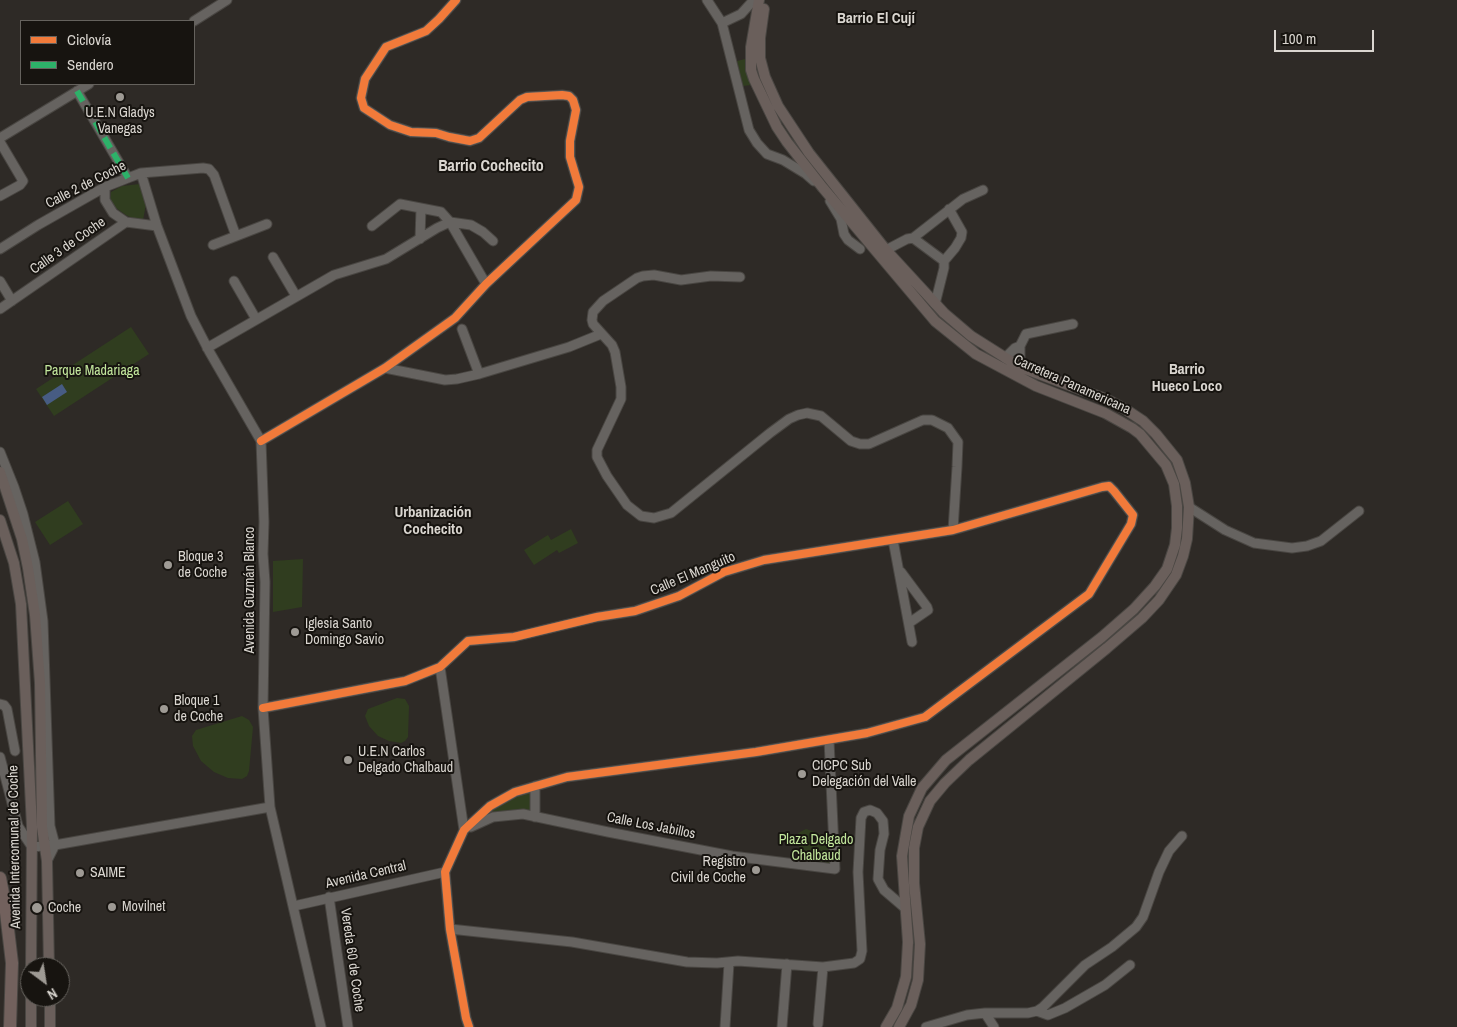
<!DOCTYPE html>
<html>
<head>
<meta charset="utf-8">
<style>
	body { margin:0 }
	#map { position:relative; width:1457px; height:1027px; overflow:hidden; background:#2e2a26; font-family:"Archivo Narrow",sans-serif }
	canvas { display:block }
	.legend { position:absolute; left:20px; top:20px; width:175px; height:65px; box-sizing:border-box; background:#171410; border:1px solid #65625d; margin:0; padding:6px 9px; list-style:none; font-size:15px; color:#dad6d0 }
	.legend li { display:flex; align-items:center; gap:10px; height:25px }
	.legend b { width:25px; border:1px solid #65625d }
	.north { position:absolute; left:20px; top:957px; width:50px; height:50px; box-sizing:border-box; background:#171410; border:1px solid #65625d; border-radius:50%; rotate:149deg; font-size:14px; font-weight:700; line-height:20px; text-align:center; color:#dad6d0 }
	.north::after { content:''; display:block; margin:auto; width:18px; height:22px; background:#9e9a94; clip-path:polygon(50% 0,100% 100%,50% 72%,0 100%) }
	.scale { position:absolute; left:1274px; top:30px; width:100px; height:22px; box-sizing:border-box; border:2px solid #dad6d0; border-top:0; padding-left:6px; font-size:15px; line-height:18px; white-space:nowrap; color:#dad6d0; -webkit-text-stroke:4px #171410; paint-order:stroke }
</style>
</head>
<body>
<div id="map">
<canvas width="1457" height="1027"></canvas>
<ul class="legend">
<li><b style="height:6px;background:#f17a3a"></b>Ciclovía</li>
<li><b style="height:6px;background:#2db169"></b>Sendero</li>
</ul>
<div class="north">N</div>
<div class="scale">100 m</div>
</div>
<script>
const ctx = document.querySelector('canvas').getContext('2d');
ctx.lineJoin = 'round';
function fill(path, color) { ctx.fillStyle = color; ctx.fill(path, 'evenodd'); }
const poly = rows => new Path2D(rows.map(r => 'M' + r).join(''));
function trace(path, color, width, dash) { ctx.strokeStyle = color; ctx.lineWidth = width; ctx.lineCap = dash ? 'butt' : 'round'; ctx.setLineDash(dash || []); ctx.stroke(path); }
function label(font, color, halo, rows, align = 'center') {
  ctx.font = font + ' "Archivo Narrow",sans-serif'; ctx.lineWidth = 4; ctx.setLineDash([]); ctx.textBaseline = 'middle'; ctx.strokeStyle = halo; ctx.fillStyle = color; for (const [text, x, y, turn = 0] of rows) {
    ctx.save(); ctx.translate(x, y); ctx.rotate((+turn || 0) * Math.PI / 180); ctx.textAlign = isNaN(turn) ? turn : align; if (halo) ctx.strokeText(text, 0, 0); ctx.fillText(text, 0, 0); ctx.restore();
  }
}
fill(poly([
	[745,59,751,85,743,86,737,61],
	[140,184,147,199,143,220,138,221,126,215,116,208,110,201,111,192,122,186],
	[131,327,149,354,54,416,36,389],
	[68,501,83,524,50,545,35,522],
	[571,529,578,543,559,553,557,550,534,565,524,550,548,535,551,540],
	[303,559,302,607,273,612,273,561],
	[397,698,405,699,409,706,408,737,405,741,401,743,389,741,378,736,369,726,365,716,368,709],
	[242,716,249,720,253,727,249,771,247,776,242,779,228,778,214,772,201,761,193,746,192,736,196,730],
	[534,788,534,815,523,812,468,828,490,807],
	[806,829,830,837,830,863,800,861,798,833]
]), '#303d1f');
fill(poly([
	[62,384,67,392,47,405,42,397]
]), '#475c83');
const minor = poly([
	[707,0,722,23,749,130,757,143,767,154,783,160,806,174,814,181],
	[194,21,227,0],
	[722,23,741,14,751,3],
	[77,91,128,178],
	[0,138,89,84],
	[0,142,23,181,20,185,0,196],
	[141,173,157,226,191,316,209,351,261,441,264,522,263,554,265,582,263,708,270,807,321,1027],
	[105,187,105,200,113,213,126,222],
	[830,201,841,219,844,234,848,240,860,249],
	[372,226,400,204,441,212,450,222,486,284],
	[913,238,944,261,944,268,935,304],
	[420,239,421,208],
	[213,245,267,224],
	[0,249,38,225,105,187,128,178,141,173,203,168,209,169,214,175,236,236],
	[886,250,907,239,913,238,963,199,983,190],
	[273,257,296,296],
	[944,261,955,248,961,238,962,232,949,209],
	[740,277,711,276,681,280,654,275,643,276,637,278,603,301,593,312,592,320,593,324,612,345,615,352,621,387,621,399,597,450,597,457,607,476,627,505,641,516,654,518,671,513,770,433,789,419,798,415,807,413,821,416,851,441,860,444,869,444,923,420,932,420,948,428,958,442,957,467,953,530],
	[0,281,12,301],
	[234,281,256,319],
	[0,309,126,222,157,226],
	[462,329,479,374],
	[207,348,334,275,386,259,437,228,450,222,471,225,483,232,493,241],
	[1005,358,1015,348,1020,346],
	[1020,367,1020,346,1026,334,1073,324],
	[385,368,445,380,457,379,479,374,569,347,601,334],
	[261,441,385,368,455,318,486,284,576,200,579,187,570,157,570,141,576,110,573,100,569,96,562,95,527,97,520,100,479,138,470,141,449,137,436,133,411,132,390,125,364,108,361,98,365,79,386,47,426,31,439,19,456,0],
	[0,452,14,487,23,514,35,562,43,621,50,826,55,845,47,861],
	[1189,507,1225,530,1254,543,1292,548,1307,546,1321,541,1359,511],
	[893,540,912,642],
	[901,572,927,607,928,610,909,623],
	[440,667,464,830],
	[0,704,4,705,7,709,15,751],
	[263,708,405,681,440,667,468,641,514,637,597,617,635,611,679,596,724,572,764,560,953,530,1102,487,1109,486,1114,491,1133,515,1131,524,1089,594,925,717,867,733,756,752,567,777,515,792,490,806,464,830,445,872,450,929,466,1018,469,1027],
	[0,757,18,826,32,847,55,845,270,807],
	[535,786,535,817],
	[471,827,493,817,523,814,608,832,732,856,835,869,829,740],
	[329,897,348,1027],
	[294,906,445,872],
	[450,929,572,942,687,962,717,963,738,961,823,967,854,963,860,959,862,951,858,872,861,818,864,812,870,810,877,813,883,821,884,834,880,850,878,879,884,890,905,908],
	[1037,1011,1048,1015,1065,1008,1105,985,1130,965],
	[985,1013,994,1027],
	[818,1024,823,967],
	[725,1027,729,963],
	[782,1027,787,964],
	[926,1027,967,1015,985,1013,1028,1013,1037,1011,1043,1007,1085,965,1112,947,1136,927,1143,917,1159,872,1169,851,1182,836]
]);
const major = poly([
	[759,0,751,47,751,70,754,79,777,127,787,142,823,188,935,321,976,354,1036,386,1105,413,1132,428,1140,434,1166,465,1174,484,1177,506,1177,528,1175,545,1167,569,1155,586,1134,609,1102,637,946,760,922,788,909,816,902,856,908,942,906,977,897,1008,886,1027],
	[764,9,760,38,760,58,765,77,778,106,809,153,886,250,944,313,971,336,1020,367,1106,399,1125,409,1143,421,1156,434,1177,460,1185,483,1189,507,1187,539,1183,556,1176,575,1159,600,1142,618,1107,648,969,760,945,783,930,801,918,827,914,848,914,883,920,944,918,980,911,1005,899,1027],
	[0,472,22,539,28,568,35,615,40,683,42,827,47,861,49,967],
	[0,520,14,563,21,604,32,827,31,967],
	[31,997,31,1027],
	[50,997,50,1027]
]);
const highway = poly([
	[0,878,5,904,12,963,10,1027]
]);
trace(minor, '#494642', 11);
trace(major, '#494642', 12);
trace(highway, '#494642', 14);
trace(minor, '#666360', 9);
trace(major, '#6a5f5b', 10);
trace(highway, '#72615d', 12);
trace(poly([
	[77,91,128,178]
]), '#2db169', 6, [12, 6]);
trace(poly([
	[261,441,385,368,455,318,486,284,576,200,579,187,570,157,570,141,576,110,573,100,569,96,562,95,527,97,520,100,479,138,470,141,449,137,436,133,411,132,390,125,364,108,361,98,365,79,386,47,426,31,439,19,456,0],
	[263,708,405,681,440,667,468,641,514,637,597,617,635,611,679,596,724,572,764,560,953,530,1102,487,1109,486,1114,491,1133,515,1131,524,1089,594,925,717,867,733,756,752,567,777,515,792,490,806,464,830,445,872,450,929,466,1018,469,1027]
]), '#f17a3a', 8);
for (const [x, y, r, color] of [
	[120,97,5,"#9e9a94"],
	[168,565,5,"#9e9a94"],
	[295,632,5,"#9e9a94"],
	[164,709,5,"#9e9a94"],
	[348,760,5,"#9e9a94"],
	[802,774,5,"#9e9a94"],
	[756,870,5,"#9e9a94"],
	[80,873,5,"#9e9a94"],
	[112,907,5,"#9e9a94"],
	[37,908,6,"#9e9a94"]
]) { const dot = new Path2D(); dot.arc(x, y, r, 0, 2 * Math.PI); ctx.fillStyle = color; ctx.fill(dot); trace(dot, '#171410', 2); }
label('14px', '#dad6d0', '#171410', [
	["U.E.N Gladys",120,113,"center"],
	["Vanegas",120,129,"center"],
	["Bloque 3",178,557],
	["de Coche",178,573],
	["Iglesia Santo",305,624],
	["Domingo Savio",305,640],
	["Bloque 1",174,701],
	["de Coche",174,717],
	["U.E.N Carlos",358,752],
	["Delgado Chalbaud",358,768],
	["CICPC Sub",812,766],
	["Delegación del Valle",812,782],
	["Registro",746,862,"right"],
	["Civil de Coche",746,878,"right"],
	["SAIME",90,873],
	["Movilnet",122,907],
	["Coche",48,908]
], 'left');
label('14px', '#dad6d0', '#171410', [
	["Calle 2 de Coche",86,185,-27],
	["Calle 3 de Coche",68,246,-35],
	["Carretera Panamericana",1072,385,24],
	["Calle El Manguito",693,574,-23],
	["Avenida Guzmán Blanco",250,590,-90],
	["Calle Los Jabillos",651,826,11],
	["Avenida Intercomunal de Coche",15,847,-91],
	["Avenida Central",366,875,-13],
	["Vereda 60 de Coche",352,960,82]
]);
label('14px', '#c2e69c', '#171410', [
	["Parque Madariaga",92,371],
	["Plaza Delgado",816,840],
	["Chalbaud",816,856]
]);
label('bold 15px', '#dad6d0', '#171410', [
	["Barrio El Cují",876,19],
	["Barrio",1187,370],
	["Hueco Loco",1187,387],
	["Urbanización",433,513],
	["Cochecito",433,530]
]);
label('bold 16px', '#dad6d0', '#171410', [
	["Barrio Cochecito",491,167]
]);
</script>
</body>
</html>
